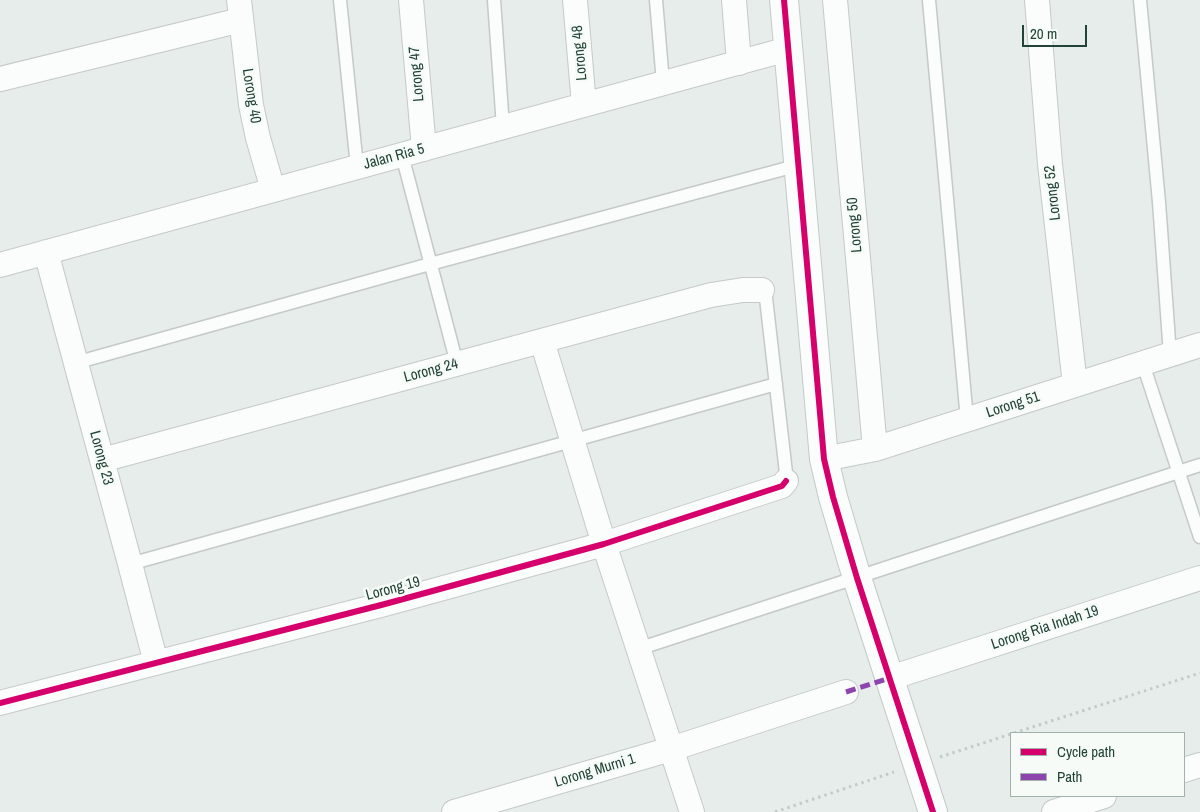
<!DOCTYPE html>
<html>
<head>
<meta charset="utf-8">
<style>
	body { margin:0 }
	#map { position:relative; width:1200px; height:812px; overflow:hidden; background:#e7edea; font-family:"Archivo Narrow",sans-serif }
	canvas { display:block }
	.legend { position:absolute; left:1010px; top:732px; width:175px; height:65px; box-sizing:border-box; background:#f6fbf8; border:1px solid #a2b1ac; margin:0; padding:6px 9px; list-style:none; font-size:15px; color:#234339 }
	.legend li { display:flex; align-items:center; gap:10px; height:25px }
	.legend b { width:25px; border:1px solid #a2b1ac }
	.scale { position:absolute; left:1022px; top:25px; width:65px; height:22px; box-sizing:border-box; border:2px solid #234339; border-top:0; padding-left:6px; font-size:15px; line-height:18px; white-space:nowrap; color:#234339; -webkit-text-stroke:4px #f6fbf8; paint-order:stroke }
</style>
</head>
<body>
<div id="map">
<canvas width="1200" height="812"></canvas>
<ul class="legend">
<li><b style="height:6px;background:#d6006c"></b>Cycle path</li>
<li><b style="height:6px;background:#8e44ad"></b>Path</li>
</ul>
<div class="scale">20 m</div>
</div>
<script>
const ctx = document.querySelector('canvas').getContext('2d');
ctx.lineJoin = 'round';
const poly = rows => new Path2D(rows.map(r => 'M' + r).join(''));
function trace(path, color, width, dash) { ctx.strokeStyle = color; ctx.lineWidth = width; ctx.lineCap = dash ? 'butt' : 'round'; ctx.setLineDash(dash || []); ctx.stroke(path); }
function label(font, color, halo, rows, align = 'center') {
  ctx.font = font + ' "Archivo Narrow",sans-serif'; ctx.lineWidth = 5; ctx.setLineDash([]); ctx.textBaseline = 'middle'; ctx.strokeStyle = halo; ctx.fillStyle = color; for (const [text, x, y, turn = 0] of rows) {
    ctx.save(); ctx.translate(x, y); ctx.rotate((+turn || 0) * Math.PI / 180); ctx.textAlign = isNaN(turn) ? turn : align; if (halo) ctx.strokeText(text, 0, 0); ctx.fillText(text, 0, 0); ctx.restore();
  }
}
const lane = poly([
	[340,0,357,167],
	[494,0,503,127],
	[656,0,663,83],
	[929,0,967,420],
	[1140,0,1159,202,1170,355],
	[402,155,457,364],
	[762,290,766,298,786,473,786,481],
	[75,363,430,264,799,165],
	[1143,364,1200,537],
	[130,564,776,384],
	[638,649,1200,465]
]);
const street = poly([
	[239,0,251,105,258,138,273,190],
	[411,0,424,149],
	[575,0,584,105],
	[734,0,739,63],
	[835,0,875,449],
	[1037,0,1050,164,1075,385],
	[0,79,241,20],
	[46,252,130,564,156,663],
	[0,265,788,49],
	[542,341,604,544,692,812],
	[824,459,875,449,1200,345],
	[102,460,711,295,743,290,762,290],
	[890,678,1200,578],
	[0,703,385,604,604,544,782,486,786,481],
	[1184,770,1200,765],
	[454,812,671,749,846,692],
	[1054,812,1104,796]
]);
const secondary = poly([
	[784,0,824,459,833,497,857,578,933,812]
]);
trace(lane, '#c4cac7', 15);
trace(street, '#c4cac7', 26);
trace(secondary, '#c3cac7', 30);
trace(poly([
	[1014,733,1200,673],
	[940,757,1011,734],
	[775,812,894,772]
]), '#c2ccc9', 3, [2.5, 4]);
trace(lane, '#fbfcfc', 12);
trace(street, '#fbfcfc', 24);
trace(secondary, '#fbfcfc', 28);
trace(poly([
	[846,692,890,678]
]), '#8e44ad', 5, [10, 5]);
trace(poly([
	[784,0,824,459,833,497,857,578,933,812],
	[0,703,385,604,604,544,782,486,786,481]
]), '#d6006c', 6);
label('15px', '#234339', '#f6fbf8', [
	["Lorong 48",580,53,-95],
	["Lorong 47",417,74,-95],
	["Lorong 40",251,96,81],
	["Jalan Ria 5",394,157,-15],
	["Lorong 52",1053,193,-96],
	["Lorong 50",855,225,-95],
	["Lorong 24",431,371,-15],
	["Lorong 51",1013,405,-18],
	["Lorong 23",101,458,75],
	["Lorong 19",393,589,-15],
	["Lorong Ria Indah 19",1045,628,-18],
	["Lorong Murni 1",595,771,-17]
]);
</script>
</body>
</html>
